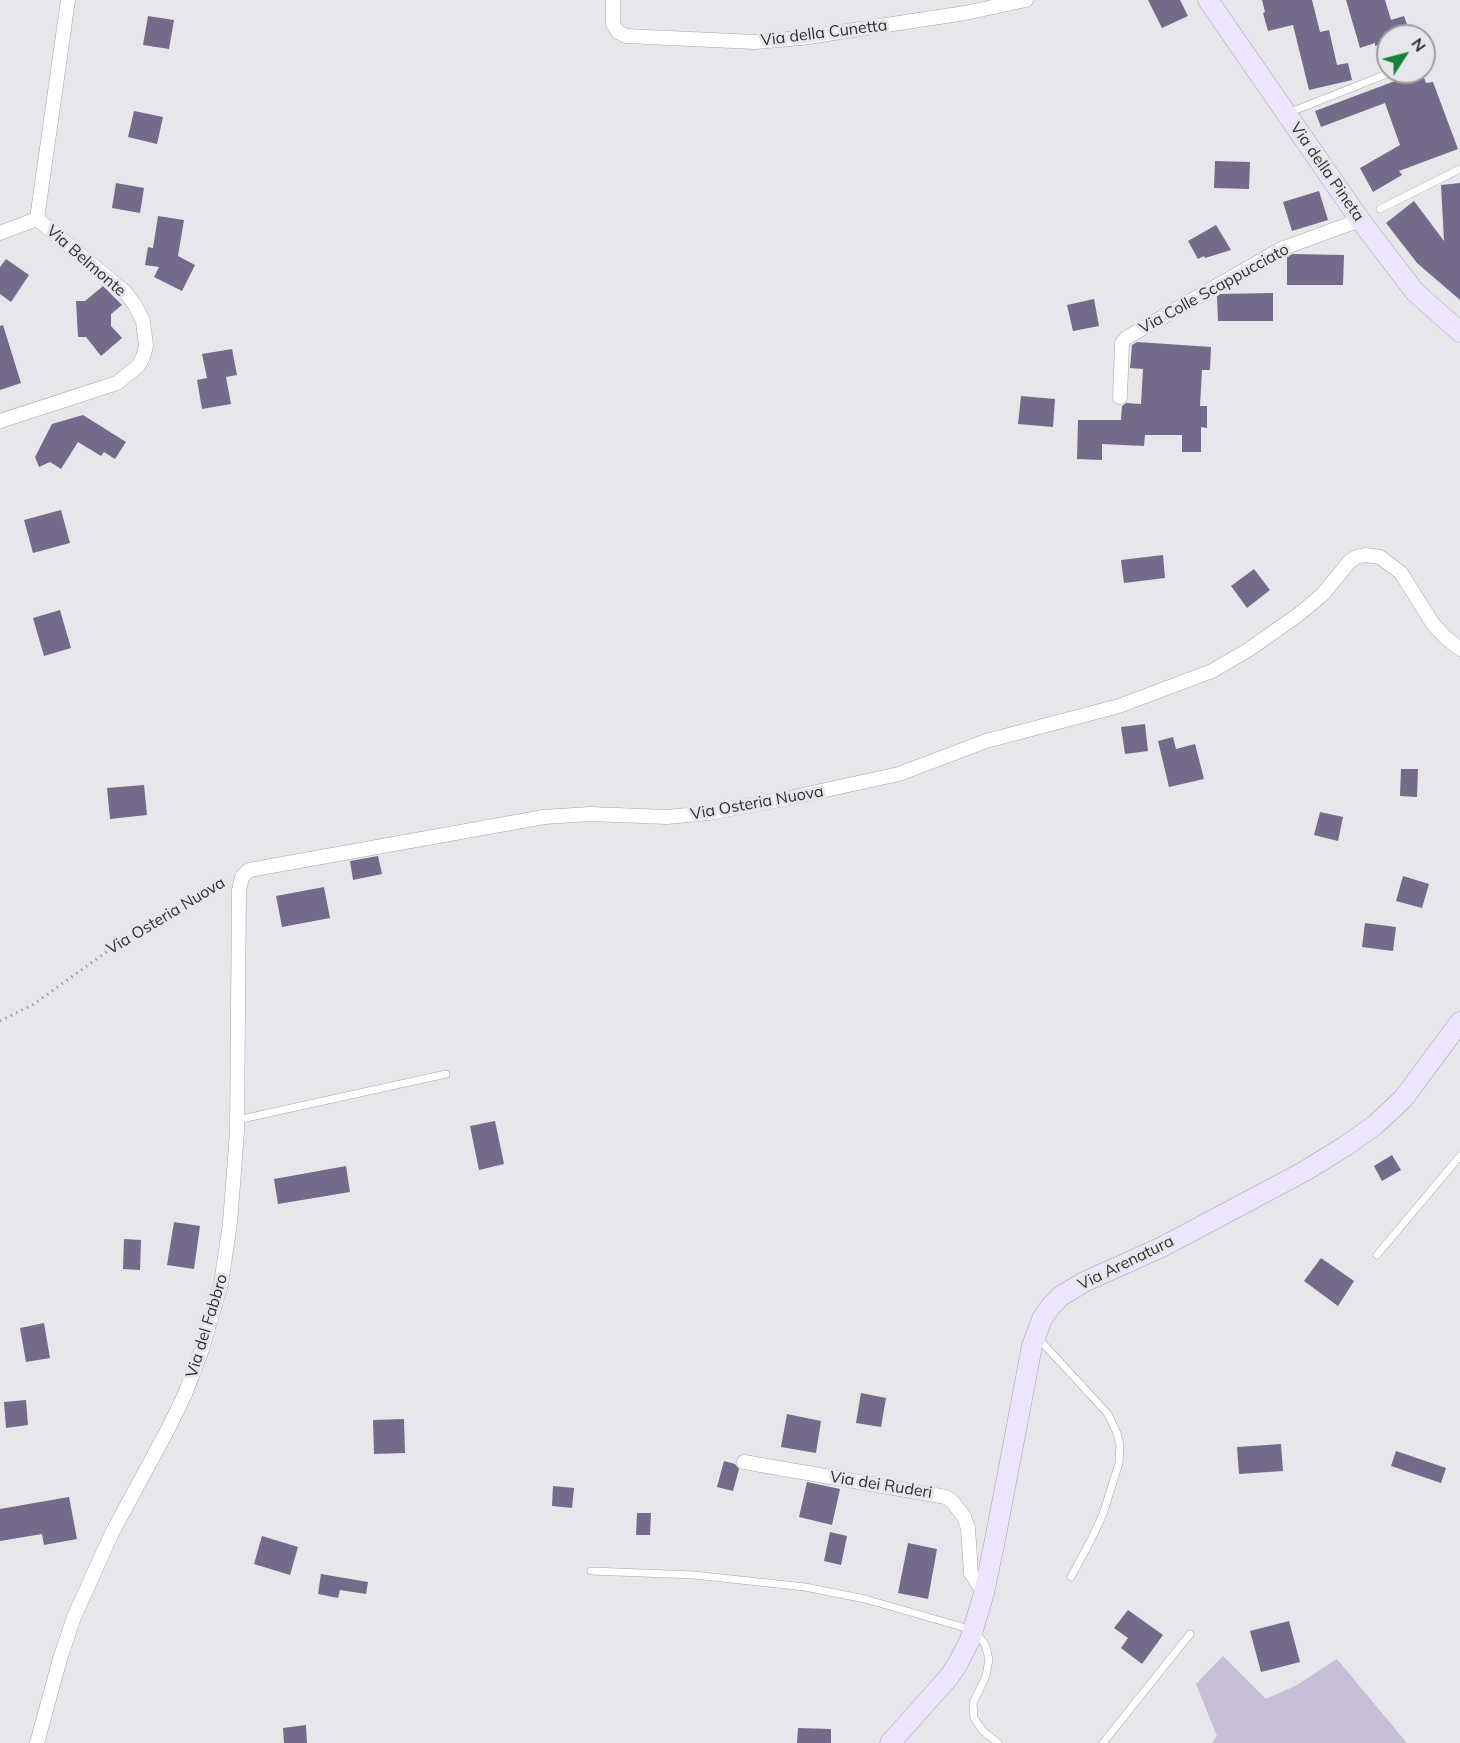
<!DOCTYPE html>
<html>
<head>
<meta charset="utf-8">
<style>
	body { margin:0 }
	#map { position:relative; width:1460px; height:1743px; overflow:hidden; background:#e7e6ea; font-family:Mulish,sans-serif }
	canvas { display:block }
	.north { position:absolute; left:1376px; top:24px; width:60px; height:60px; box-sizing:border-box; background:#e7e6ea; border:2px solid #9e9da0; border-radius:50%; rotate:54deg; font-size:16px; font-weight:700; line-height:24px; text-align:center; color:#303031 }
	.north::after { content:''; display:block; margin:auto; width:21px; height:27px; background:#158239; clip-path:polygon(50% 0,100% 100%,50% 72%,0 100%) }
</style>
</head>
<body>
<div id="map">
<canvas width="1460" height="1743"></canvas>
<div class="north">N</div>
</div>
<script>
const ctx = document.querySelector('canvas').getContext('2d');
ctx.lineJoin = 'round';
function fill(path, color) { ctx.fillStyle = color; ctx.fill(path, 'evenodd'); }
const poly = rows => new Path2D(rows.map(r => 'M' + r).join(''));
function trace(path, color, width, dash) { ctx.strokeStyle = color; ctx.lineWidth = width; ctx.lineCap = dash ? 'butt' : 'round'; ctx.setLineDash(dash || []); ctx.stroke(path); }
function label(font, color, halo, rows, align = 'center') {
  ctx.font = font + ' Mulish,sans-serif'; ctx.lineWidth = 6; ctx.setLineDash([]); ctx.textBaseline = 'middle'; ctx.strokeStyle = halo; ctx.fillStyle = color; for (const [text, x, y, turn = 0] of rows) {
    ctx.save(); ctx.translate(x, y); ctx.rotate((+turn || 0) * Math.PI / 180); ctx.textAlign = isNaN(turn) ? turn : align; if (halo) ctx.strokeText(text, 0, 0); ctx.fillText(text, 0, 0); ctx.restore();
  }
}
fill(poly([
	[1223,1656,1266,1699,1297,1685,1337,1659,1407,1743,1212,1743,1217,1736,1196,1684]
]), '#c5bed6');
fill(poly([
	[1148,0,1180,0,1188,16,1162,28],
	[1262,0,1312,0,1320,32,1329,30,1337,65,1348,63,1352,80,1309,90,1293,25,1268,31,1263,13,1265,12],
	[1346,0,1385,0,1391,20,1404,16,1411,36,1388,36,1388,42,1375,46,1375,43,1360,48],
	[148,16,174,20,169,49,143,45],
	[1419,72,1422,72,1426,83,1433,82,1458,149,1399,171,1402,175,1373,192,1360,168,1400,145,1385,103,1321,127,1315,111],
	[134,111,163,117,157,144,128,137],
	[1215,161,1250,162,1249,189,1214,188],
	[116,183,144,188,140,213,112,208],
	[1460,183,1460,300,1417,263,1386,223,1414,201,1444,241,1441,185],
	[1319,191,1328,220,1292,231,1283,202],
	[158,216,184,220,178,256,195,265,182,291,154,277,159,267,145,265,148,247,153,248],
	[1216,225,1231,250,1205,258,1204,256,1198,259,1188,241],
	[1293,254,1344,255,1343,285,1287,285,1287,256],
	[6,259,29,275,11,302,0,294,0,267],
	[103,286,122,305,111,314,111,326,122,338,101,356,86,337,78,337,76,301,85,301],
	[1273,293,1273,321,1218,321,1217,296,1220,294],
	[1094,299,1099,326,1073,331,1067,305],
	[3,325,21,383,0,390,0,326],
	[1137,342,1211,347,1210,370,1202,370,1200,406,1207,406,1207,428,1201,427,1201,452,1182,452,1182,435,1145,435,1144,446,1102,444,1102,460,1077,459,1078,420,1121,420,1122,406,1126,403,1141,404,1143,369,1130,368,1132,345],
	[232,349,237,375,226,377,231,404,202,409,197,380,207,378,202,354],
	[1021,396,1055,399,1053,427,1018,424],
	[83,415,126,442,115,459,104,452,101,456,78,442,61,469,50,462,39,467,35,457,52,424],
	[61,510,70,543,33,553,24,520],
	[1163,555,1165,578,1124,583,1121,560],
	[1254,569,1270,590,1247,608,1231,586],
	[60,610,71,648,44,656,33,618],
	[1145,724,1148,751,1125,754,1121,727],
	[1173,737,1176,749,1195,744,1204,779,1169,787,1158,741],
	[1401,769,1418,769,1417,797,1400,796],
	[144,785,147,815,110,819,107,788],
	[1320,812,1343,817,1338,841,1314,835],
	[378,856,382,874,353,880,350,861],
	[1403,876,1429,884,1422,908,1396,901],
	[324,887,330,918,282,927,276,896],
	[1365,923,1396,927,1393,951,1362,947],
	[495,1121,504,1164,479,1170,470,1126],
	[1392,1155,1401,1170,1382,1181,1374,1166],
	[346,1166,350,1192,278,1204,274,1179],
	[174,1222,200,1226,194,1269,167,1265],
	[124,1239,141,1240,140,1270,123,1269],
	[1321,1258,1354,1281,1338,1306,1304,1281],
	[44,1323,50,1358,26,1362,20,1328],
	[861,1393,886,1398,881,1427,856,1423],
	[26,1400,28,1425,6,1428,4,1402],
	[787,1414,821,1421,816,1453,781,1447],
	[404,1419,405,1453,374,1454,373,1420],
	[1281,1444,1283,1471,1239,1474,1237,1447],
	[1396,1451,1446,1468,1441,1483,1391,1466],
	[724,1461,735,1464,739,1469,733,1491,717,1487],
	[807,1482,840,1489,832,1525,799,1517],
	[553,1486,574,1488,572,1508,552,1506],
	[69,1497,77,1539,44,1545,42,1534,0,1541,0,1509],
	[637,1513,651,1513,650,1535,636,1535],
	[830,1532,847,1536,841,1565,824,1561],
	[262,1536,298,1547,290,1575,254,1564],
	[908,1543,937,1549,928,1599,898,1593],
	[321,1574,368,1582,366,1594,340,1590,338,1598,318,1594],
	[1128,1610,1163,1635,1142,1664,1121,1648,1128,1638,1114,1628],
	[1289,1621,1300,1662,1261,1672,1250,1631],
	[306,1725,307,1743,284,1743,283,1728],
	[798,1728,831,1729,831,1743,797,1743]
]), '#746a8a');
const lane = poly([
	[1288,113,1392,72],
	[1380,209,1460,169],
	[237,1120,446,1074],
	[1377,1255,1460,1156],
	[1037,1337,1108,1414,1117,1433,1120,1445,1119,1463,1103,1514,1091,1540,1071,1577],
	[591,1571,694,1575,805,1587,865,1599,973,1630,985,1644,989,1659,986,1676,973,1703,974,1718,983,1731,998,1743],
	[1103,1743,1190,1634]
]);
const street = poly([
	[613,0,613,24,618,32,626,36,755,42,801,38,965,13,1026,0],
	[37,219,68,0],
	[0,233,37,219],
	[1120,397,1122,343,1126,338,1281,249,1360,220],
	[0,421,117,383,138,366,143,357,146,346,143,321,135,305,125,292,37,219],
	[744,1462,946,1497,953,1502,964,1517,968,1528,971,1573,984,1593],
	[37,1743,60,1659,74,1617,112,1533,168,1429,185,1394,202,1349,221,1284,230,1223,237,1132,239,890,242,877,249,870,544,817,590,814,667,817,709,813,789,798,899,774,986,741,1119,706,1212,671,1248,650,1298,615,1323,594,1349,562,1356,557,1365,555,1380,557,1401,573,1433,624,1445,637,1460,649]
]);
const secondary = poly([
	[1208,0,1360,220,1415,292,1460,332],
	[890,1743,949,1677,957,1665,970,1640,984,1593,996,1535,1032,1346,1042,1319,1051,1306,1061,1296,1084,1282,1162,1247,1305,1171,1347,1145,1375,1125,1403,1099,1460,1022]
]);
trace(lane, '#a7a6aa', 8);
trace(street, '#a7a6aa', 15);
trace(secondary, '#a7a6aa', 21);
trace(poly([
	[0,1021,34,1004,109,950,226,878]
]), '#9e9da0', 3, [1.5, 4.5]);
trace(lane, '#fff', 7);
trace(street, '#fff', 14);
trace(secondary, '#ede5fe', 20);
label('16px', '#303031', '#e7e6ea', [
	["Via della Cunetta",824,33,-7],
	["Via della Pineta",1327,172,55],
	["Via Belmonte",86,261,41],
	["Via Colle Scappucciato",1214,289,-29],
	["Via Osteria Nuova",757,803,-10],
	["Via Osteria Nuova",166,916,-31],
	["Via Arenatura",1126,1263,-26],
	["Via del Fabbro",207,1326,-73],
	["Via dei Ruderi",881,1485,9]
]);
</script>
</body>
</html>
